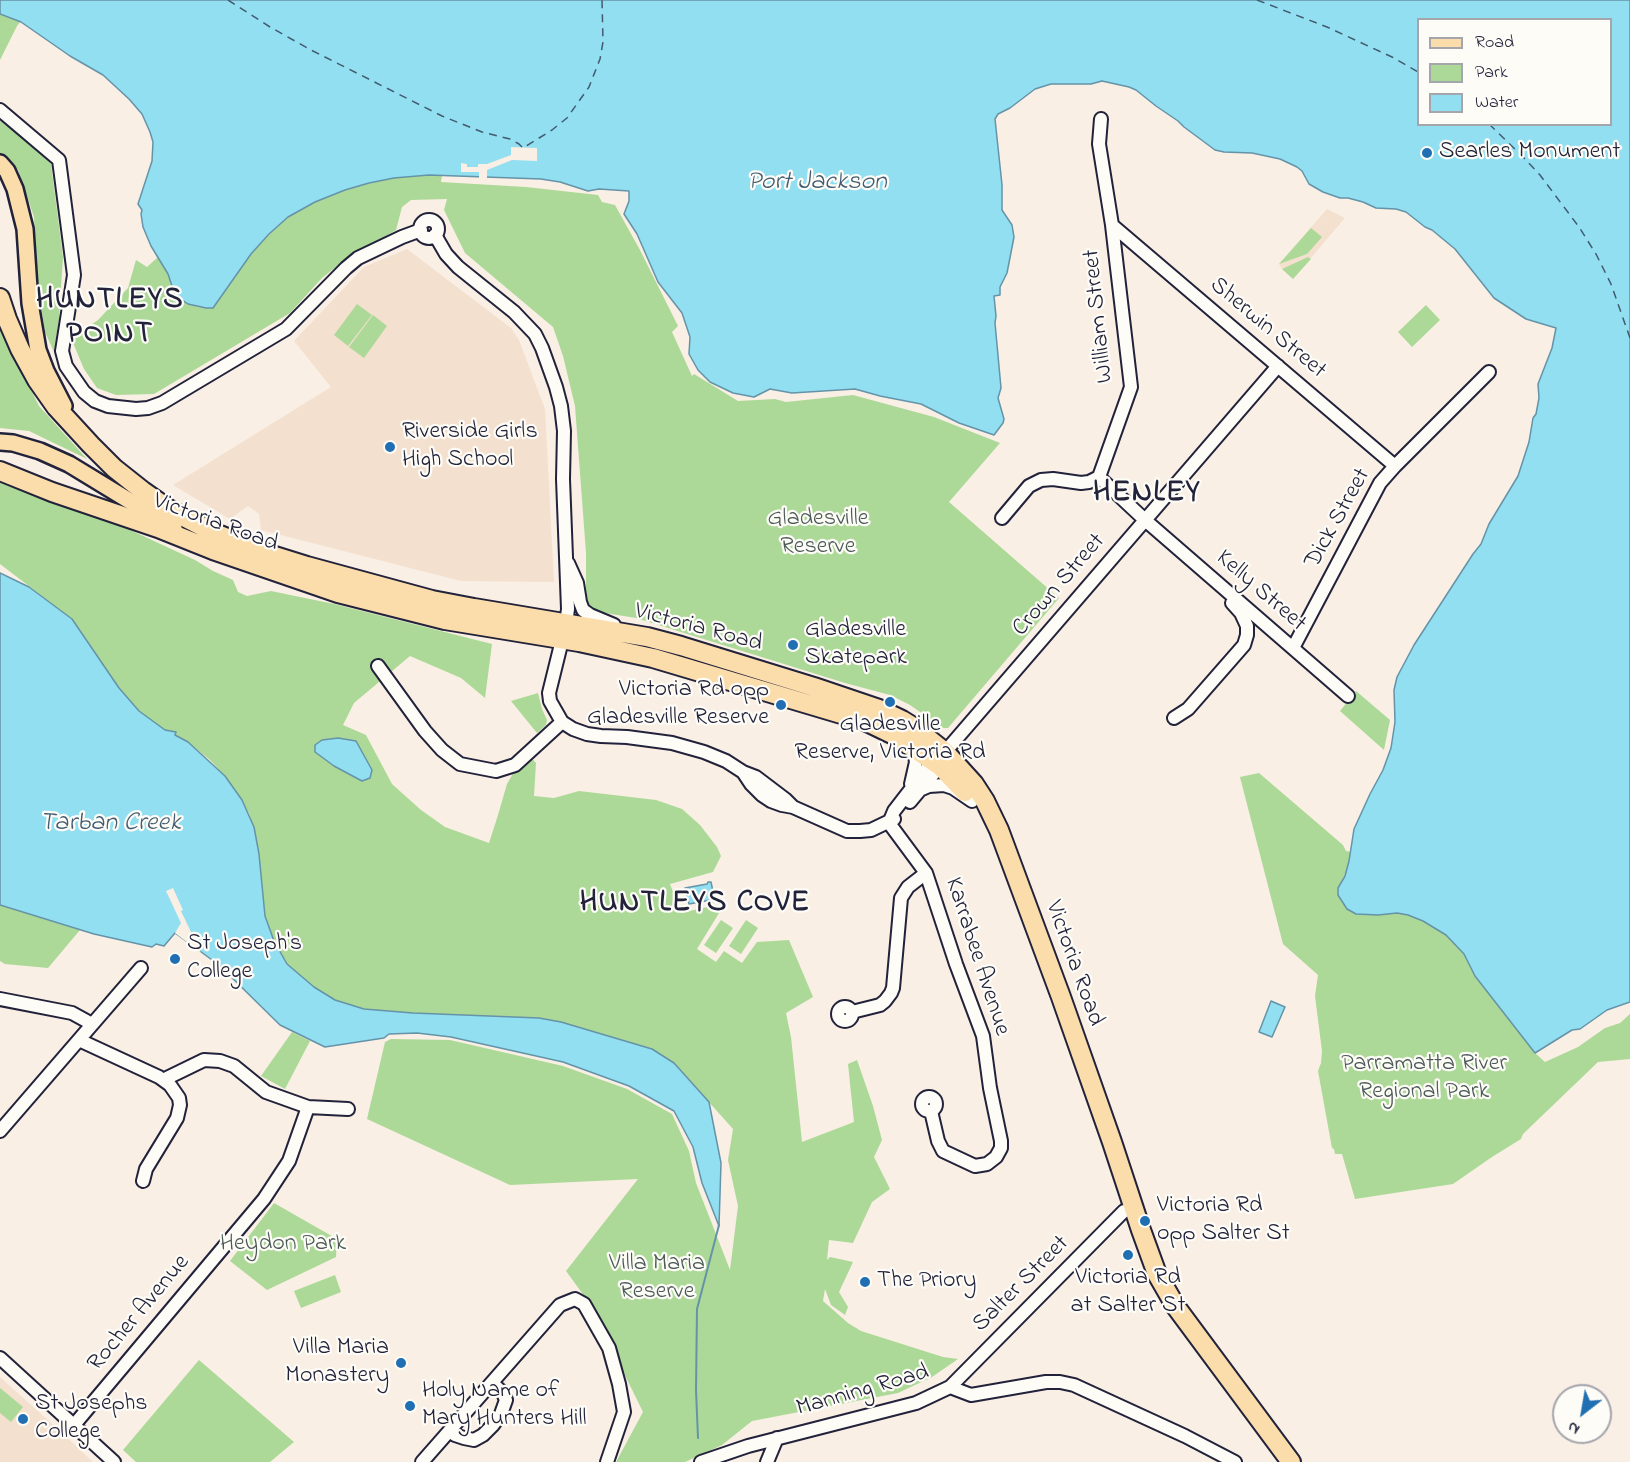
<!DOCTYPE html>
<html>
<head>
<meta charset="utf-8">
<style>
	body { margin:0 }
	#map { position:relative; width:1630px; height:1462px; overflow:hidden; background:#f9efe4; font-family:"Indie Flower",sans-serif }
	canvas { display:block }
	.legend { position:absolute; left:1417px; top:18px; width:195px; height:108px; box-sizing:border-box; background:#fdfcf7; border:2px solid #a5a5ac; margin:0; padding:8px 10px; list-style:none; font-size:18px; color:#22223b }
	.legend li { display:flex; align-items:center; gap:12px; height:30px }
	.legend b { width:30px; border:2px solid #a5a5ac }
	.north { position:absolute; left:1552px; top:1384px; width:60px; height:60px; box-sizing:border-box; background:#fdfcf7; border:2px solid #a5a5ac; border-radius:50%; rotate:211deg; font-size:16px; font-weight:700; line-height:24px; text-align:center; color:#22223b }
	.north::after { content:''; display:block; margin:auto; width:21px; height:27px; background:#1f6fb2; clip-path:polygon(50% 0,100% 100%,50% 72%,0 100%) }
</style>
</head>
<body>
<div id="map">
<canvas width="1630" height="1462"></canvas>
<ul class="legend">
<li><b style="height:8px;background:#fbddab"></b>Road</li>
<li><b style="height:16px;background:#acd997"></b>Park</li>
<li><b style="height:16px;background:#91dff0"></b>Water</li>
</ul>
<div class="north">N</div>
</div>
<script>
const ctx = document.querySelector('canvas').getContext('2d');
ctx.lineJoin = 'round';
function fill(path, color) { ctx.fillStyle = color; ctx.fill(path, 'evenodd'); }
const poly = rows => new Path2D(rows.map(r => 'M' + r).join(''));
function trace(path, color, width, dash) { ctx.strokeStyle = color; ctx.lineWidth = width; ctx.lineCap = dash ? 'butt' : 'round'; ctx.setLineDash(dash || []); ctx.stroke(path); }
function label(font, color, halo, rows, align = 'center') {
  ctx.font = font + ' "Indie Flower",sans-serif'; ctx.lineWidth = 4.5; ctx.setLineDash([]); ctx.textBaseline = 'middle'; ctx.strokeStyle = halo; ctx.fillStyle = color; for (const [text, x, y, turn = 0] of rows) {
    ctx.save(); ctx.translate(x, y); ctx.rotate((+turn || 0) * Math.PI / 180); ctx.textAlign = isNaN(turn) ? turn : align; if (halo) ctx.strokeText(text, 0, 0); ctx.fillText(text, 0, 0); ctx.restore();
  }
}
fill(poly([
	[1327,209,1345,218,1293,279,1282,269,1279,264],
	[407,249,511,328,519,340,545,409,554,582,461,581,261,530,259,514,248,506,230,519,173,485,331,387,294,341,364,267],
	[0,1377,60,1431,93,1462,0,1462]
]), '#f4e0ce');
fill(poly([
	[0,14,20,22,17,26,0,60],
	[0,121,31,144,51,164,63,257,59,319,54,352,45,332,36,273,34,217,18,170,0,153],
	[429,175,442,176,441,182,526,187,598,195,602,202,615,205,640,250,678,326,672,332,692,376,694,374,738,401,775,399,786,402,853,395,934,417,1000,443,949,502,1059,598,948,728,943,728,910,705,890,695,845,683,636,618,599,612,592,609,588,604,586,598,586,553,575,406,563,356,553,327,465,253,444,210,447,199,411,200,402,207,396,230,341,263,322,278,290,313,154,394,116,395,97,388,84,369,71,338,98,320,128,288,136,260,147,267,158,257,168,274,172,287,197,307,213,308,251,254,281,222,296,212,315,202,357,186,394,178],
	[1311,228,1322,237,1307,254,1279,264],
	[1308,257,1311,259,1293,279,1282,269],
	[357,304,372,315,348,346,334,335],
	[1426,305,1440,320,1412,347,1398,332],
	[373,315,387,326,364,358,349,347],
	[0,321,5,338,39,406,87,459,29,431,0,428],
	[0,479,115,523,195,560,213,571,233,580,238,592,247,596,271,591,334,604,492,644,485,698,461,678,410,656,354,703,343,725,366,735,392,784,421,810,445,827,489,843,498,815,507,784,516,768,530,756,536,763,534,796,554,798,579,791,656,800,682,809,700,825,717,847,721,856,713,872,670,884,681,913,716,905,719,913,697,949,716,962,724,951,742,963,757,942,789,940,813,997,786,1013,791,1037,802,1142,854,1122,848,1064,857,1060,873,1106,882,1140,874,1157,890,1189,872,1202,853,1243,829,1240,827,1260,830,1257,853,1262,839,1292,848,1307,845,1315,831,1305,825,1289,823,1301,848,1323,861,1331,943,1357,958,1359,932,1377,898,1393,752,1421,722,1445,685,1462,616,1462,643,1412,590,1304,566,1271,638,1179,510,1185,367,1119,385,1042,391,1039,450,1040,563,1066,627,1089,672,1114,689,1151,696,1183,730,1270,738,1206,728,1160,733,1129,674,1063,539,1018,413,1013,364,1009,335,1000,314,987,287,964,274,941,265,916,257,841,249,813,225,776,210,760,188,742,165,730,139,711,119,688,72,619,0,564],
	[1356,691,1390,720,1384,750,1340,711],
	[538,693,542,709,547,720,546,725,537,733,511,701],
	[1259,773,1343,845,1346,851,1351,852,1346,872,1338,888,1344,905,1347,909,1356,914,1361,914,1397,913,1408,915,1423,921,1446,935,1460,948,1469,961,1475,976,1535,1053,1545,1062,1578,1047,1605,1028,1620,1023,1630,1014,1630,1059,1598,1062,1523,1134,1521,1139,1492,1157,1453,1184,1355,1199,1342,1154,1335,1154,1334,1149,1332,1148,1318,1071,1321,1063,1322,1051,1315,996,1318,975,1283,944,1240,777],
	[0,905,80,930,48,968,5,964,0,961],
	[721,920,733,928,716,953,704,945],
	[746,920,758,928,741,954,729,946],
	[292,1032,310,1041,285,1089,261,1076],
	[274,1203,337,1239,336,1257,267,1290,230,1261],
	[335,1275,341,1292,301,1308,294,1291],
	[199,1360,294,1442,270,1462,136,1462,123,1450],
	[0,1388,23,1407,11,1422,0,1413]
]), '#acd997');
const water = poly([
	[0,0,1630,0,1630,1002,1607,1010,1580,1029,1572,1030,1535,1053,1475,976,1464,954,1446,935,1423,921,1408,915,1397,913,1378,915,1356,914,1347,909,1338,895,1338,888,1345,876,1349,861,1354,829,1370,794,1383,770,1391,748,1395,722,1394,690,1397,677,1414,645,1473,554,1481,544,1489,524,1518,476,1529,442,1533,418,1536,414,1539,398,1538,384,1552,348,1556,328,1526,319,1494,298,1455,249,1432,230,1425,227,1406,212,1396,209,1376,208,1363,202,1348,198,1340,198,1323,192,1309,184,1302,171,1297,167,1280,159,1252,153,1224,152,1215,150,1184,127,1178,121,1156,106,1136,90,1129,87,1102,81,1091,84,1051,84,1035,89,1010,108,998,114,995,119,1002,185,1002,210,1012,225,1014,237,1007,273,1000,287,1000,295,994,296,996,316,995,323,1001,388,998,398,1004,419,1003,423,994,435,959,423,921,404,880,396,855,389,792,393,770,389,754,397,733,393,710,382,698,370,689,354,690,337,682,313,658,282,637,234,624,214,629,201,629,191,599,189,588,191,560,182,541,179,429,175,394,178,369,183,345,190,315,202,288,217,269,234,251,254,213,308,206,308,188,304,175,295,168,274,151,246,143,227,141,214,142,210,138,204,152,161,153,142,150,132,142,114,129,99,103,75,70,56,21,22,0,14,0,0],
	[1418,20,1610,20,1610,124,1418,124,1418,20],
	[0,573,29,587,72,619,119,688,139,711,165,730,176,732,175,735,188,742,225,776,242,800,254,827,259,854,265,916,274,941,287,964,314,987,335,1000,364,1009,413,1013,539,1018,561,1022,652,1049,674,1063,709,1102,721,1163,719,1226,702,1183,693,1147,674,1111,629,1086,563,1062,451,1037,417,1033,389,1034,384,1038,325,1047,280,1025,219,965,175,933,164,946,156,944,152,947,94,934,0,905,0,573],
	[338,738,356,741,372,770,370,778,362,781,334,766,315,752,315,745,322,740,338,738],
	[708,882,711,882,715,901,711,902,711,900,689,904,685,888,707,884,708,882],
	[1271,1001,1285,1007,1272,1037,1259,1032,1271,1001]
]);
fill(water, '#91dff0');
trace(water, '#6593a8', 1.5);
fill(poly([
	[511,147,537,148,537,161,512,160,487,170,487,180,479,180,479,172,461,172,461,163,467,164,467,167,478,167,478,164,487,164,511,155],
	[173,888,183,910,181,911,201,953,175,933,181,923,166,891]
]), '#f9efe4');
trace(poly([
	[698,1438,696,1390,697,1309,719,1225]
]), '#6593a8', 2);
trace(poly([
	[228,0,270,27,311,50,442,116,482,132,510,139,519,144,523,148,552,130,567,118,589,87,600,59,603,42,602,0],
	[1257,0,1327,27,1392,57,1418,72],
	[1489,124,1523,157,1540,175,1579,227,1596,254,1611,284,1630,338]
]), '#435b71', 1.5, [8, 6]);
const minor = poly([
	[0,110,59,160,74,275,62,351,66,366,84,392,95,401,108,406,136,409,148,408,162,403,286,329,346,268,358,258,402,237,421,230],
	'420 229a9 9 0 1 1 18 0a9 9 0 1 1-18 0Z',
	[1112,225,1395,466],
	[435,235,446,254,458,267,514,312,535,334,542,348,556,387,561,406,564,431,563,479,568,609,566,624,549,693,550,701,562,722,573,729,587,734,601,736,627,737,672,743,704,752,726,761,743,772,756,777,785,799,793,807],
	[1099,477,1131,387,1112,225,1099,144,1101,119],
	[1099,477,1145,520,1348,696],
	[1002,518,1029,486,1041,480,1053,479,1081,483,1089,482,1099,477],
	[568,563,577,583,580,602,583,610,590,615,614,625],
	[1293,648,1380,483,1395,466,1489,372],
	[378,666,425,731,442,750,460,764,496,771,515,765,562,722],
	[1174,718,1188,709,1244,645,1247,635,1247,626,1241,613,1232,603],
	[909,747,915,756,916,762,911,784],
	[743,772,751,784,762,795,771,801,782,805,793,807,847,831,860,831,871,830,894,819],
	[922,789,929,786,944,785,953,788,972,801],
	[910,802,940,766,943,759],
	[889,823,894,811,932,762,945,752,1278,366],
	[889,823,926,873,956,964,983,1036,990,1088,1001,1141,1001,1148,996,1157,987,1164,975,1166,943,1151,938,1141,931,1111],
	[0,999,72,1013,92,1024],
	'838 1014a7 7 0 1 1 14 0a7 7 0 1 1-14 0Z',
	[852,1012,880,1005,885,1001,891,993,893,988,901,898,908,887,926,873],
	[79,1040,159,1077,170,1085,179,1098,180,1105,177,1118,146,1169,143,1181],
	[165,1080,167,1078,204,1060,220,1061,234,1066,266,1092,308,1107,348,1109],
	'922 1104a7 7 0 1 1 14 0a7 7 0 1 1-14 0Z',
	[0,1131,141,968],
	[0,1358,114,1462],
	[950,1387,971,1395,1046,1382,1060,1382,1074,1385,1185,1436,1235,1462],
	[74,1425,264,1199,289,1161,308,1107],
	[450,1431,455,1435,464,1438,474,1440,483,1435,493,1425,501,1414,506,1400,503,1393,492,1383],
	[422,1462,560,1305,575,1299,584,1304,609,1348,619,1384,624,1412,607,1462],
	[701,1462,748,1446,916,1403,950,1387,1124,1211],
	[767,1462,777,1438]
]);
const major = poly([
	[0,163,7,171,15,189,25,229,30,303,38,350,46,371,64,406],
	[0,442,13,443,40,451,69,464,174,528]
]);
const highway = poly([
	[0,298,7,319,20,349,37,380,56,407,91,445,114,468,143,491,170,510,215,533,259,551,307,566,432,600,474,608,647,637,681,646,814,687,879,709,902,720,915,728,945,752,974,784,985,801,999,830,1061,997,1112,1142,1141,1230,1157,1274,1176,1307,1291,1462],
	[0,471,52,492,158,528,213,550,338,593,445,620,579,642,653,658,865,721,894,735,940,766,965,792]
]);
trace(minor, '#22223b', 16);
trace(major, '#22223b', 20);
trace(highway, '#22223b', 22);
trace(minor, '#fdfcf7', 12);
trace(major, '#fbddab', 15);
trace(highway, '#fbddab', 18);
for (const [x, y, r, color] of [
	[1427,153,6,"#1f6fb2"],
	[390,447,6,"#1f6fb2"],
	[793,645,6,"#1f6fb2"],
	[890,702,6,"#1f6fb2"],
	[781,705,6,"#1f6fb2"],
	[175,959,6,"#1f6fb2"],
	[1145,1221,6,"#1f6fb2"],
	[1128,1255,6,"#1f6fb2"],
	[865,1282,6,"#1f6fb2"],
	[401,1363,6,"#1f6fb2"],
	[410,1406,6,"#1f6fb2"],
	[23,1419,6,"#1f6fb2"]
]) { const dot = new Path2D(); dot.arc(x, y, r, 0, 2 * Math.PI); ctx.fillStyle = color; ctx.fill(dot); trace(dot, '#fdfcf7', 2); }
label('24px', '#22223b', '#fdfcf7', [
	["Searles Monument",1439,153],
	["Riverside Girls",402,433],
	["High School",402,461],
	["Gladesville",805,631],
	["Skatepark",805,659],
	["Victoria Rd opp",769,691,"right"],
	["Gladesville Reserve",769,719,"right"],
	["Gladesville",890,726,"center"],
	["Reserve, Victoria Rd",890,754,"center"],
	["St Joseph's",187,945],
	["College",187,973],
	["Victoria Rd",1157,1207],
	["opp Salter St",1157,1235],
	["Victoria Rd",1128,1279,"center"],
	["at Salter St",1128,1307,"center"],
	["The Priory",877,1282],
	["Villa Maria",389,1349,"right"],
	["Monastery",389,1377,"right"],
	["Holy Name of",422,1392],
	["Mary Hunters Hill",422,1420],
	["St Josephs",35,1405],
	["College",35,1433]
], 'left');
label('24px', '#22223b', '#fdfcf7', [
	["William Street",1100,316,-96],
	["Sherwin Street",1267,329,40],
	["Dick Street",1339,519,-61],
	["Victoria Road",215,524,20],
	["Crown Street",1060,586,-49],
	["Kelly Street",1260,592,41],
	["Victoria Road",698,629,15],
	["Karrabee Avenue",976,957,72],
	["Victoria Road",1073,964,70],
	["Salter Street",1022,1285,-45],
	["Rocher Avenue",140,1314,-50],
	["Manning Road",863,1392,-16]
]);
label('24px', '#4b5957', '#fdfcf7', [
	["Gladesville",818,520],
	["Reserve",818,548],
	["Parramatta River",1424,1065],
	["Regional Park",1424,1093],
	["Heydon Park",283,1245],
	["Villa Maria",657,1265],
	["Reserve",657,1293]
]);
label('italic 26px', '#435b71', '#fdfcf7', [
	["Port Jackson",817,184],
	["Tarban Creek",110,825]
]);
ctx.letterSpacing = '1.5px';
label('bold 30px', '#22223b', '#fdfcf7', [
	["HUNTLEYS",110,302],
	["POINT",110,336],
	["HENLEY",1147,495],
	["HUNTLEYS COVE",695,905]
]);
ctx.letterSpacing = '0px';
</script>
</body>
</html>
